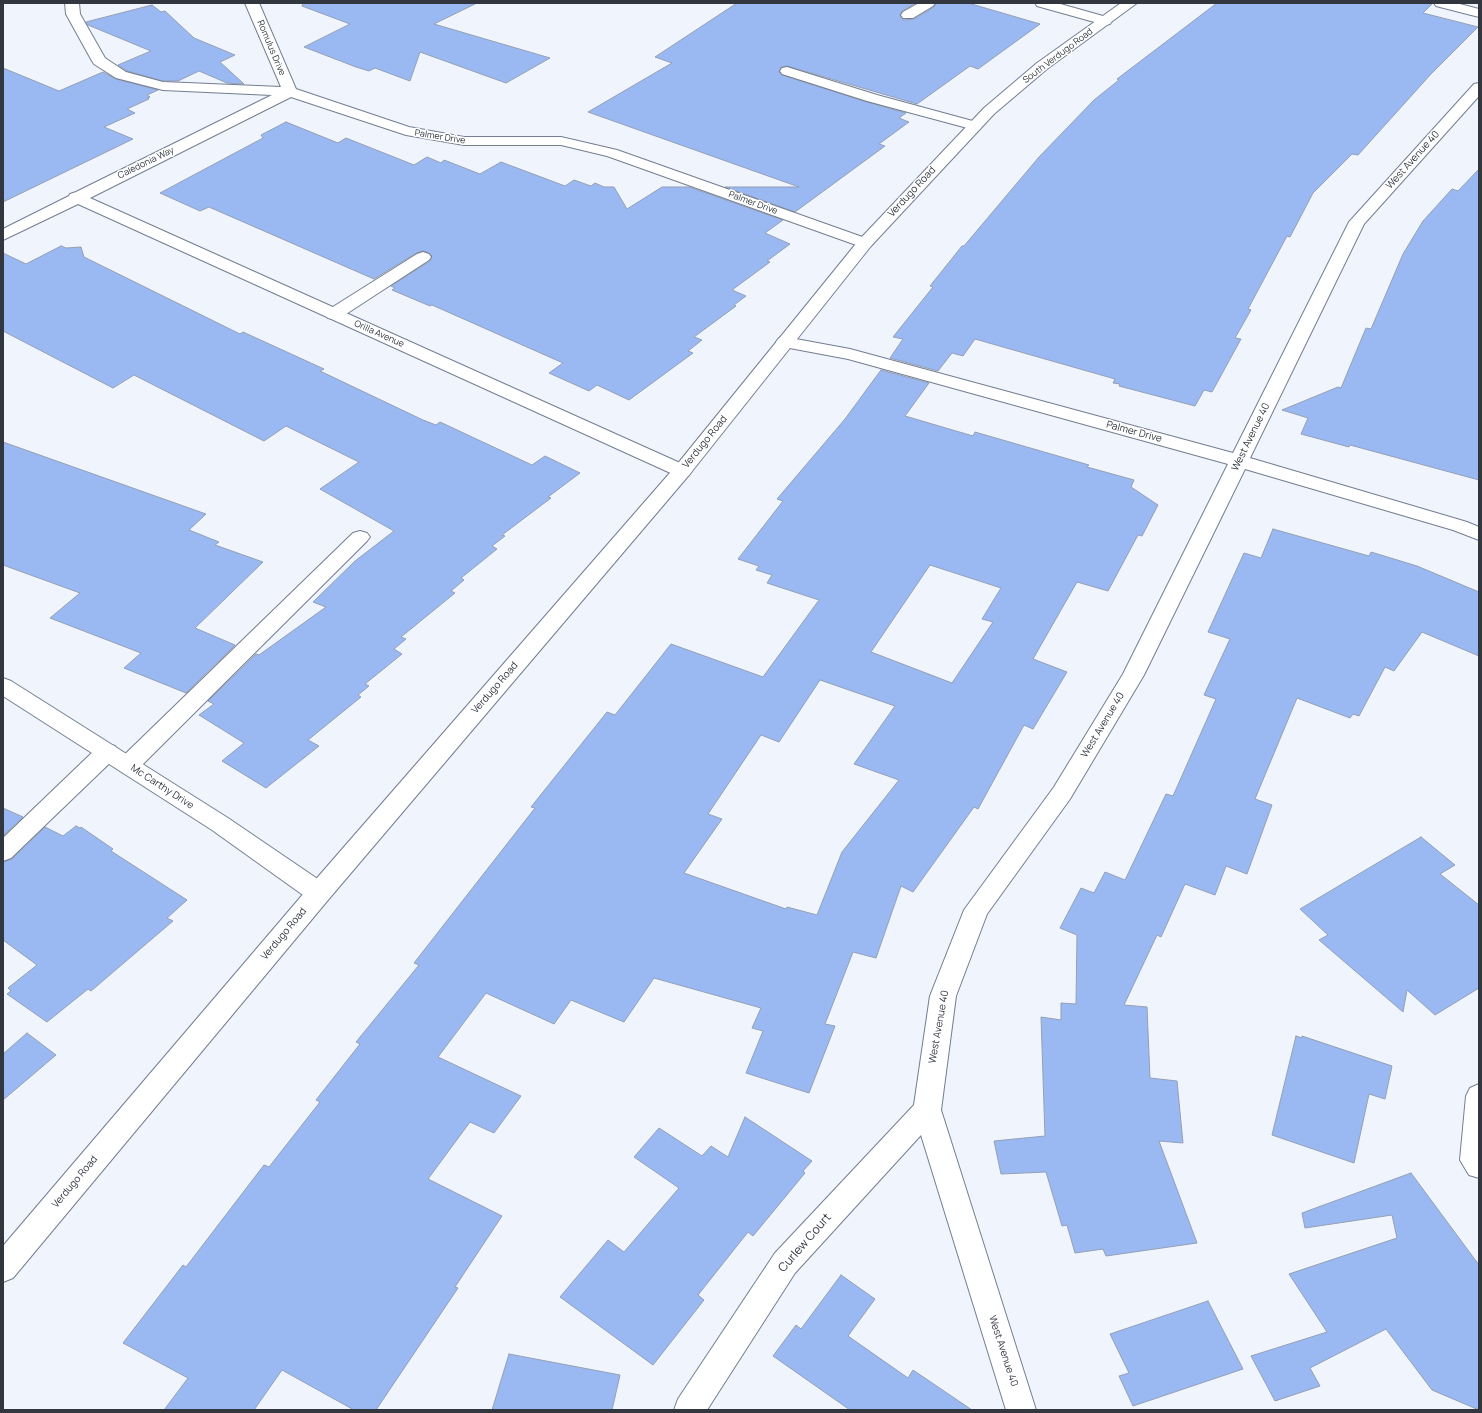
<!DOCTYPE html>
<html>
<head>
<meta charset="utf-8">
<style>
	body { margin:0 }
	#map { position:relative; width:1482px; height:1413px; overflow:hidden; background:#eff4fd; font-family:Manrope,sans-serif }
	canvas { display:block }
	.frame { position:absolute; inset:0; border:4px solid #32373f; pointer-events:none }
</style>
</head>
<body>
<div id="map">
<canvas width="1482" height="1413"></canvas>
<div class="frame"></div>
</div>
<script>
const ctx = document.querySelector('canvas').getContext('2d');
ctx.lineJoin = 'round';
function fill(path, color) { ctx.fillStyle = color; ctx.fill(path, 'evenodd'); }
const poly = rows => new Path2D(rows.map(r => 'M' + r).join(''));
function trace(path, color, width, dash) { ctx.strokeStyle = color; ctx.lineWidth = width; ctx.lineCap = dash ? 'butt' : 'round'; ctx.setLineDash(dash || []); ctx.stroke(path); }
function label(font, color, halo, rows, align = 'center') {
  ctx.font = font + ' Manrope,sans-serif'; ctx.lineWidth = 3; ctx.setLineDash([]); ctx.textBaseline = 'middle'; ctx.strokeStyle = halo; ctx.fillStyle = color; for (const [text, x, y, turn = 0] of rows) {
    ctx.save(); ctx.translate(x, y); ctx.rotate((+turn || 0) * Math.PI / 180); ctx.textAlign = isNaN(turn) ? turn : align; if (halo) ctx.strokeText(text, 0, 0); ctx.fillText(text, 0, 0); ctx.restore();
  }
}
const building = poly([
	[303,3,477,3,434,24,550,58,506,83,420,52,410,81,375,68,369,71,356,67,304,47,350,24,302,6,303,3],
	[737,3,916,3,902,11,900,16,903,20,914,19,934,7,936,3,968,3,1040,24,978,69,970,66,917,104,787,66,781,67,779,72,782,75,867,102,906,113,899,118,909,122,879,144,885,146,795,212,725,187,799,187,588,112,672,63,655,57,737,3],
	[1217,3,1433,3,1423,13,1478,27,1431,74,1358,155,1352,154,1313,193,1290,237,1287,236,1248,309,1251,310,1235,338,1241,339,1212,392,1204,390,1195,406,1119,386,1120,384,1113,383,1115,379,975,339,963,356,952,353,938,371,890,358,903,339,893,337,933,287,930,286,962,246,964,246,1039,157,1094,100,1119,80,1117,79,1217,3],
	[152,5,161,12,165,11,194,38,235,55,220,62,244,84,227,83,199,71,178,81,163,81,127,71,118,65,151,51,88,25,86,22,152,5],
	[3,68,59,91,103,72,116,79,158,90,147,95,150,97,147,98,149,99,127,109,135,113,104,127,133,139,3,202,3,68],
	[286,122,338,143,346,138,414,165,427,157,441,163,444,160,480,174,501,162,565,186,574,180,591,186,595,183,604,187,614,187,627,209,662,187,689,187,783,220,765,233,790,244,767,261,770,262,732,290,746,296,734,305,736,306,694,337,702,340,688,351,693,353,629,400,597,385,589,391,549,373,563,363,432,305,430,306,392,290,395,288,391,286,430,261,432,256,429,253,423,251,416,253,374,279,209,207,200,211,160,193,263,138,261,135,286,122],
	[1479,169,1479,480,1350,445,1349,447,1301,434,1308,418,1282,410,1338,387,1341,388,1366,328,1371,329,1403,254,1423,221,1452,189,1458,191,1479,169],
	[61,246,66,248,81,247,84,257,240,334,243,332,324,369,320,371,423,420,436,425,440,422,532,465,545,456,580,473,548,497,551,498,502,535,505,536,492,546,497,549,461,578,464,580,451,591,455,593,401,637,406,639,394,649,402,654,365,684,369,686,358,695,361,697,308,740,319,746,266,788,222,761,244,743,199,715,214,704,208,701,256,654,259,655,326,607,313,602,355,561,394,531,320,489,359,462,286,426,264,441,134,375,113,388,3,331,3,253,26,264,61,246],
	[881,370,929,383,905,416,973,436,975,432,1089,465,1087,467,1134,480,1131,487,1158,505,1142,536,1138,535,1108,591,1077,582,1033,659,1067,672,1033,729,1024,725,978,809,974,807,913,892,901,886,876,958,853,952,825,1024,835,1026,809,1093,746,1073,763,1031,752,1028,761,1008,654,978,624,1022,571,1000,554,1024,486,993,438,1057,521,1096,494,1133,470,1122,428,1179,502,1216,455,1287,458,1288,376,1410,354,1410,282,1370,254,1410,164,1410,188,1378,123,1343,183,1265,186,1267,264,1165,269,1167,320,1102,316,1100,360,1044,356,1042,419,965,414,963,535,808,531,807,607,712,615,715,671,644,763,677,819,600,767,583,772,575,756,570,759,566,738,559,783,501,777,499,845,419,881,370],
	[930,565,1001,588,982,619,993,622,952,683,871,652,930,565],
	[820,680,895,706,854,764,899,780,842,852,817,915,787,907,786,909,684,873,722,819,708,814,761,735,779,742,820,680],
	[3,442,206,514,189,530,219,542,215,545,263,562,195,628,235,645,186,693,124,668,141,653,50,618,80,593,3,565,3,442],
	[1273,529,1369,556,1371,552,1417,566,1479,592,1479,656,1422,632,1394,671,1385,667,1359,716,1353,714,1350,718,1297,698,1255,799,1272,805,1247,874,1226,866,1215,895,1185,884,1161,937,1157,935,1124,1005,1147,1007,1150,1078,1177,1081,1183,1143,1159,1141,1197,1243,1106,1256,1103,1249,1075,1253,1067,1225,1062,1226,1046,1172,1001,1174,994,1141,1045,1136,1041,1017,1061,1020,1061,1003,1076,1004,1077,935,1060,928,1081,888,1094,893,1105,872,1125,880,1166,794,1173,796,1216,699,1204,695,1230,639,1208,632,1244,553,1261,558,1273,529],
	[3,808,23,817,3,836,3,808],
	[76,826,80,828,81,827,113,849,111,851,187,900,167,918,173,921,91,991,88,989,47,1022,7,994,11,991,8,988,37,965,3,940,3,862,12,859,45,827,63,836,76,826],
	[1421,837,1455,865,1440,874,1479,905,1479,988,1435,1015,1407,990,1403,1012,1319,940,1328,935,1300,909,1421,837],
	[27,1033,56,1055,3,1100,3,1054,27,1033],
	[1296,1036,1302,1038,1302,1036,1392,1066,1385,1099,1369,1094,1354,1163,1272,1135,1296,1036],
	[745,1117,812,1161,803,1171,805,1173,753,1236,748,1232,698,1295,704,1300,653,1365,560,1297,608,1240,624,1252,679,1188,634,1157,659,1128,702,1156,711,1146,728,1157,745,1117],
	[1411,1173,1479,1265,1479,1410,1432,1390,1386,1329,1310,1368,1320,1386,1275,1401,1251,1356,1327,1332,1289,1274,1397,1238,1392,1215,1305,1228,1302,1213,1411,1173],
	[841,1275,875,1299,848,1336,908,1378,913,1370,972,1410,850,1410,773,1356,796,1325,801,1329,841,1275],
	[1208,1301,1243,1369,1133,1406,1119,1376,1129,1373,1110,1334,1208,1301],
	[509,1354,620,1375,612,1410,492,1410,509,1354]
]);
fill(building, '#9ab9f3');
trace(building, '#939fb4', 1);
const service = poly([
	[919,3,935,3,933,6,913,18,903,18,901,15,903,12,919,3],
	[787,67,877,95,980,123,982,126,980,129,975,130,867,101,782,74,780,71,782,68,787,67],
	[423,252,429,254,431,257,429,260,340,318,334,319,328,318,325,314,328,310,417,254,423,252],
	[360,531,367,533,370,537,367,541,136,771,128,773,120,771,117,765,120,759,353,533,360,531],
	[107,744,115,746,118,752,115,758,11,858,3,861,3,838,99,746,107,744]
]);
const minor = poly([
	[65,3,79,3,80,14,105,58,126,72,163,82,281,87,245,3,259,3,296,89,409,127,464,137,561,137,617,150,871,240,873,243,871,246,865,248,859,246,607,156,561,145,464,145,406,135,291,97,90,198,689,467,692,471,689,475,682,477,675,475,78,204,3,240,3,229,69,196,70,194,76,192,272,95,163,90,116,78,94,64,92,61,66,14,65,3],
	[1035,3,1057,3,1110,18,1112,21,1110,24,1105,25,1037,6,1035,3],
	[1434,3,1456,3,1479,9,1479,17,1436,6,1434,3],
	[1479,83,1479,96,1364,224,1250,458,1467,522,1479,527,1479,540,1453,530,1245,469,1144,675,1070,799,987,914,956,996,941,1110,1036,1410,1006,1410,921,1135,795,1273,707,1410,674,1410,678,1399,775,1253,914,1105,930,996,964,910,1054,787,1123,674,1228,464,848,359,779,346,776,342,779,338,785,337,850,349,1233,453,1349,222,1474,84,1479,83],
	[3,678,11,681,228,818,328,886,331,893,328,900,319,903,310,900,212,830,3,696,3,678],
	[1479,1084,1479,1178,1469,1175,1460,1160,1466,1096,1470,1088,1479,1084]
]);
const secondary = poly([
	[1121,3,1137,3,1047,69,994,114,871,246,689,475,328,900,13,1278,3,1282,3,1246,310,886,675,467,859,240,984,108,1037,63,1121,3]
]);
trace(service, '#737e92', 2);
trace(minor, '#737e92', 2);
trace(secondary, '#737e92', 2);
fill(service, '#fff');
fill(minor, '#fff');
fill(secondary, '#fff');
label('9px', '#32373f', '#fff', [
	["Romulus Drive",271,48,67],
	["South Verdugo Road",1058,56,-37],
	["Palmer Drive",440,137,9],
	["Caledonia Way",146,163,-26],
	["Palmer Drive",753,203,20],
	["Orilla Avenue",379,334,24]
]);
label('10px', '#32373f', '#fff', [
	["West Avenue 40",1413,160,-48],
	["Verdugo Road",912,192,-47],
	["Palmer Drive",1134,432,15],
	["West Avenue 40",1251,437,-64],
	["Verdugo Road",705,442,-51],
	["Verdugo Road",495,688,-49],
	["West Avenue 40",1103,725,-59],
	["Mc Carthy Drive",162,787,33],
	["Verdugo Road",284,934,-50],
	["West Avenue 40",939,1027,-80],
	["Verdugo Road",75,1182,-50],
	["West Avenue 40",1003,1351,72]
]);
label('12px', '#32373f', '#fff', [
	["Curlew Court",805,1243,-49]
]);
</script>
</body>
</html>
